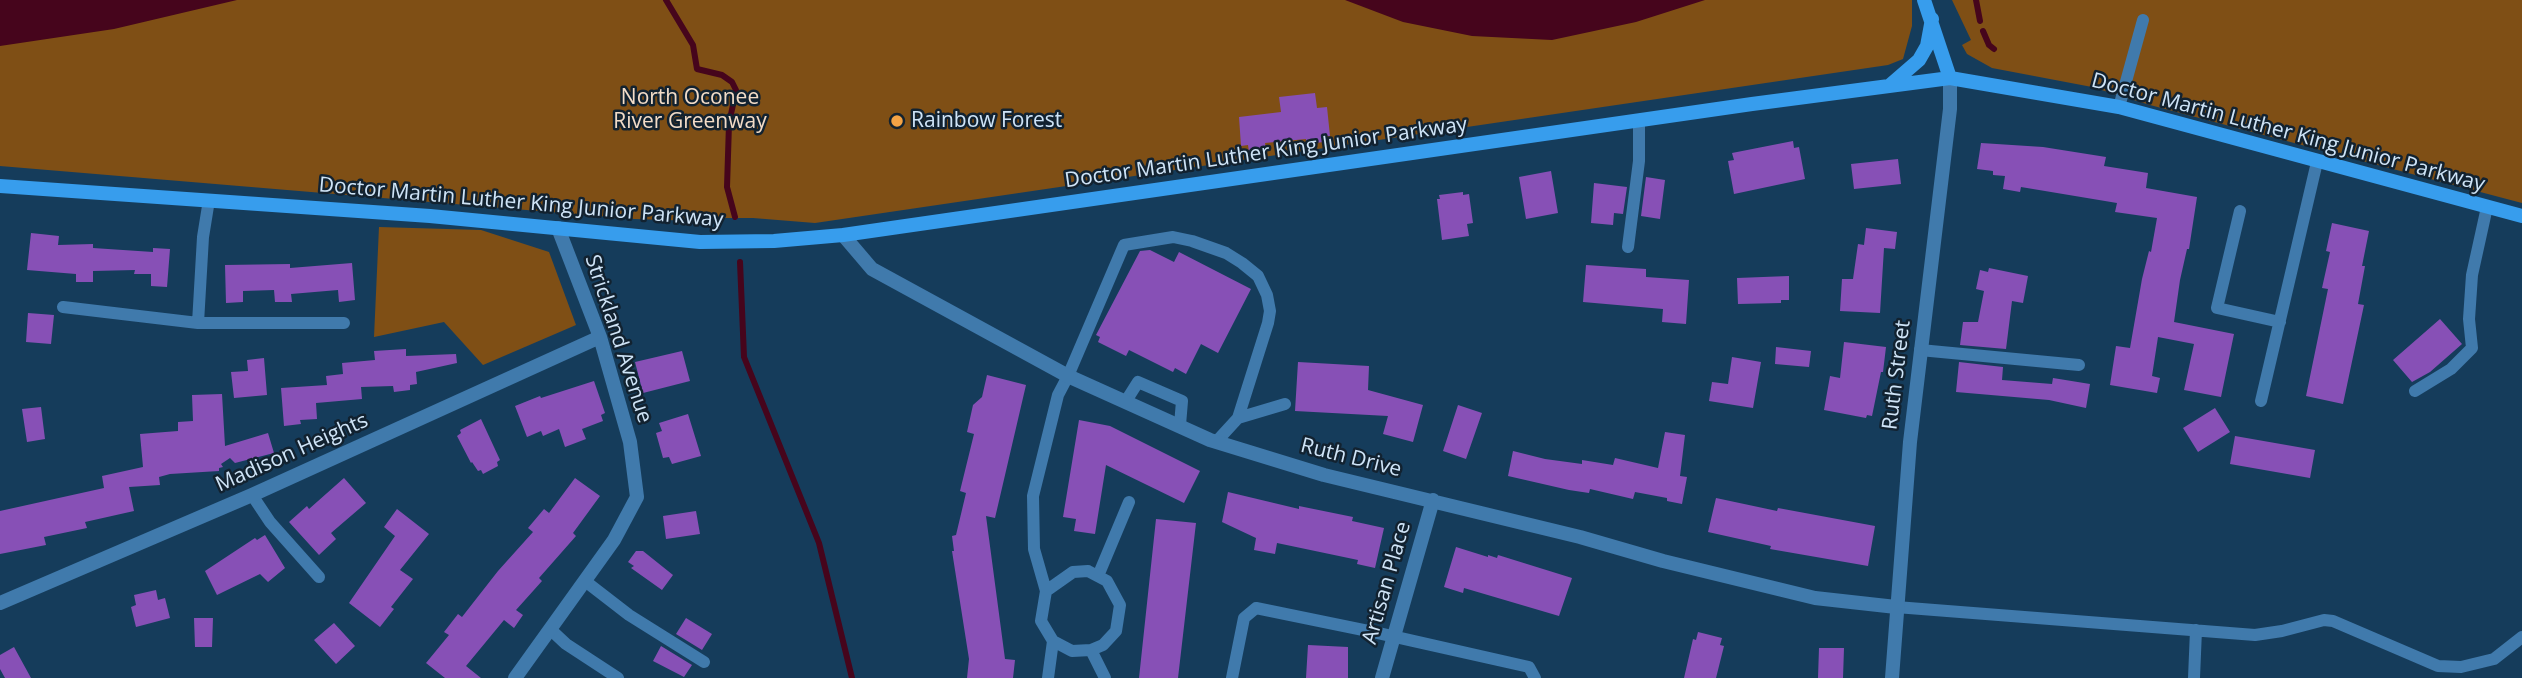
<!DOCTYPE html>
<html>
<head>
<meta charset="utf-8">
<style>
	body { margin:0 }
	canvas { display:block; background:#153c5b }
</style>
</head>
<body>
<canvas width="2522" height="678"></canvas>
<script>
const ctx = document.querySelector('canvas').getContext('2d');
ctx.lineJoin = 'round';
function fill(path, color) { ctx.fillStyle = color; ctx.fill(path, 'evenodd'); }
const poly = rows => new Path2D(rows.map(r => 'M' + r).join(''));
function trace(path, color, width, dash) { ctx.strokeStyle = color; ctx.lineWidth = width; ctx.lineCap = dash ? 'butt' : 'round'; ctx.setLineDash(dash || []); ctx.stroke(path); }
function label(font, color, halo, rows, align = 'center') {
  ctx.font = font + ' "Open Sans",sans-serif'; ctx.lineWidth = 5; ctx.setLineDash([]); ctx.textBaseline = 'middle'; ctx.strokeStyle = halo; ctx.fillStyle = color; for (const [text, x, y, turn = 0] of rows) {
    ctx.save(); ctx.translate(x, y); ctx.rotate((+turn || 0) * Math.PI / 180); ctx.textAlign = isNaN(turn) ? turn : align; if (halo) ctx.strokeText(text, 0, 0); ctx.fillText(text, 0, 0); ctx.restore();
  }
}
fill(poly([
	[0,0,1912,0,1912,26,1903,59,1888,65,815,223,753,218,722,218,699,221,634,219,0,166],
	[1952,0,2522,0,2522,203,2150,105,2092,87,1992,68,1967,54,1962,45,1971,40],
	[379,227,481,230,549,252,576,325,483,365,444,322,374,337]
]), '#7f4f15');
fill(poly([
	[0,0,237,0,114,29,0,46],
	[1345,0,1705,0,1636,22,1552,40,1472,36,1403,22]
]), '#46051c');
trace(poly([
	[666,0,693,45,697,69,722,75,732,82,736,90,729,124,727,187,735,217],
	[1976,0,1980,21],
	[1983,31,1989,45,1994,49],
	[740,262,744,357,819,543,852,678]
]), '#46051c', 6);
fill(poly([
	[1315,93,1317,108,1327,107,1330,136,1323,136,1324,142,1306,144,1306,139,1265,143,1266,150,1249,152,1248,145,1241,146,1239,117,1281,112,1279,97],
	[1793,141,1794,148,1799,147,1805,179,1734,194,1728,161,1734,160,1732,153],
	[1981,143,2043,147,2106,157,2104,166,2148,173,2146,188,2197,197,2189,249,2187,249,2180,280,2174,322,2234,334,2221,397,2184,390,2194,344,2158,337,2152,376,2160,378,2157,393,2110,385,2116,346,2130,348,2142,279,2149,251,2151,252,2157,218,2115,212,2117,203,2021,187,2020,192,2003,189,2005,176,1993,175,1993,171,1977,169],
	[1898,159,1901,184,1854,189,1851,164],
	[1551,171,1558,213,1526,219,1519,177],
	[1646,177,1665,180,1660,219,1641,216],
	[1594,183,1627,187,1623,214,1614,213,1613,225,1591,223],
	[1463,192,1463,195,1469,194,1473,223,1467,224,1469,236,1442,240,1437,199,1440,199,1439,195],
	[2332,223,2369,231,2362,266,2365,266,2358,304,2364,305,2343,404,2306,396,2328,289,2322,288,2330,252,2326,251],
	[1866,228,1897,232,1895,249,1884,248,1880,313,1840,311,1842,279,1853,279,1858,244,1864,245],
	[31,233,59,236,58,245,93,244,93,248,153,252,153,248,170,249,167,287,151,286,151,274,134,274,135,270,93,271,93,282,76,282,76,274,27,270],
	[1150,250,1174,262,1179,252,1251,289,1218,353,1201,344,1186,374,1175,368,1173,372,1129,350,1126,356,1098,342,1100,337,1096,335,1140,251],
	[352,263,355,300,339,302,338,290,291,294,292,302,275,302,274,290,243,291,243,302,226,303,225,265,290,264,290,268],
	[1586,265,1646,269,1646,277,1689,280,1686,324,1662,322,1663,309,1583,302],
	[1989,268,2028,276,2023,303,2012,301,2006,349,1960,345,1963,322,1978,322,1984,291,1976,289,1980,270,1988,272],
	[1789,276,1789,300,1781,300,1781,303,1738,304,1737,278],
	[28,313,54,315,51,344,26,342],
	[2440,319,2462,344,2430,372,2412,382,2393,360],
	[1844,342,1886,347,1883,372,1881,372,1872,416,1867,415,1866,418,1824,410,1830,376,1840,378],
	[1776,347,1811,351,1809,367,1775,364],
	[406,349,406,356,456,354,457,363,416,372,417,384,410,385,410,390,394,392,393,386,361,387,362,399,316,403,317,419,300,420,301,424,284,426,281,388,327,385,326,376,343,374,342,363,375,360,374,351],
	[682,351,690,381,643,393,635,362],
	[1732,357,1761,362,1753,408,1709,401,1712,382,1728,384],
	[264,358,267,395,234,398,231,372,248,371,247,360],
	[1298,362,1369,366,1368,390,1423,405,1413,442,1383,434,1388,416,1295,411],
	[1959,362,2003,367,2002,380,2052,384,2053,378,2090,384,2086,408,2049,400,1956,392],
	[987,375,1026,385,995,518,986,516,1005,659,1015,660,1013,678,967,678,969,659,952,551,954,551,952,536,956,535,966,493,960,491,974,434,967,432,973,405,982,397],
	[594,381,605,413,601,415,603,421,582,429,586,439,565,447,559,429,543,436,541,431,527,437,515,406,540,396,541,398],
	[222,394,225,446,268,433,274,453,235,463,230,458,221,464,223,467,219,468,219,471,170,474,159,477,160,485,129,487,134,511,85,522,87,528,44,537,46,545,0,554,0,511,104,488,102,476,143,467,140,434,178,431,178,422,193,421,192,395],
	[1458,405,1482,413,1466,459,1443,451],
	[41,407,45,439,27,442,22,409],
	[2215,408,2230,432,2198,452,2183,428],
	[688,414,701,456,672,464,669,457,663,458,656,433,662,431,659,423],
	[481,419,500,460,497,462,498,466,483,474,481,470,478,471,472,462,471,463,457,436,461,433,460,430],
	[1079,420,1110,426,1200,471,1184,503,1106,465,1095,534,1074,531,1076,519,1063,517],
	[1665,432,1685,435,1680,476,1687,477,1682,504,1667,501,1667,498,1635,492,1633,499,1590,489,1589,493,1569,490,1508,476,1513,451,1545,459,1582,464,1582,460,1613,465,1615,458,1658,468],
	[2235,436,2315,450,2310,478,2230,464],
	[344,478,366,503,331,533,336,539,319,555,289,522,307,506,309,509],
	[575,478,600,496,573,533,576,536,539,578,542,581,516,610,523,615,514,628,504,620,466,666,481,678,445,678,426,663,449,635,444,632,458,614,462,617,498,571,533,532,528,528,544,509,549,513],
	[1228,492,1299,509,1299,506,1353,517,1352,521,1384,528,1375,568,1357,564,1358,560,1277,543,1275,554,1254,550,1256,538,1222,522],
	[1716,498,1777,511,1778,508,1875,526,1868,566,1770,549,1771,546,1708,532],
	[397,509,429,534,400,570,413,579,391,607,394,609,380,627,349,603,395,536,384,527],
	[696,511,700,534,666,539,663,516],
	[1156,519,1196,523,1178,678,1139,678],
	[265,535,285,568,268,582,260,574,217,595,205,571,255,538,257,540],
	[1456,547,1488,557,1488,555,1497,558,1498,555,1572,578,1559,616,1464,588,1463,593,1444,587],
	[636,551,643,551,673,575,662,590,631,568,634,566,628,562],
	[156,590,158,600,165,598,170,618,136,627,131,607,136,605,134,595],
	[194,618,213,618,212,647,195,647],
	[686,618,712,634,702,650,676,634],
	[334,623,355,646,336,664,314,640],
	[1698,632,1722,638,1720,645,1724,646,1716,678,1684,678,1693,639,1696,640],
	[1308,645,1348,647,1348,678,1306,678],
	[661,646,692,665,684,677,653,661],
	[14,647,31,678,5,678,0,669,0,655],
	[1819,648,1844,648,1843,678,1818,678]
]), '#8750b6');
trace(poly([
	[2119,107,2143,20],
	[209,200,203,237,198,323,344,323],
	[2240,211,2217,308,2280,322],
	[1628,247,1639,161,1639,120],
	[63,307,198,323],
	[1920,350,2079,365],
	[2415,391,2451,369,2472,348,2469,319,2472,275,2487,207],
	[1126,401,1138,382,1182,401,1180,425],
	[2261,401,2317,162],
	[1238,418,1285,404],
	[252,495,270,522,319,577],
	[1088,571,1107,581,1120,605,1116,631,1103,645,1091,650,1072,651,1053,641,1041,621,1046,591,1073,572,1088,571],
	[1098,576,1129,502],
	[585,581,629,615,704,662],
	[1046,591,1034,549,1033,496,1058,395,1068,376,1124,245,1173,237,1192,241,1226,253,1242,263,1258,276,1267,295,1270,311,1268,323,1238,418,1216,442],
	[1896,607,2255,635,2282,631,2324,620,2333,621,2438,666,2461,667,2494,659,2522,637],
	[551,630,566,644,618,678],
	[1091,650,1105,678],
	[1048,678,1053,641],
	[1232,678,1244,618,1256,608,1378,633,1529,667,1535,678],
	[2194,678,2196,630]
]), '#407aac', 12);
trace(poly([
	[843,235,872,269,1068,376,1210,440,1324,475,1580,537,1663,561,1815,598,1896,607],
	[0,603,252,495,600,337],
	[515,678,614,540,637,497,630,442,600,337,558,228],
	[1382,678,1433,500],
	[1892,678,1910,442,1950,109,1950,78]
]), '#407aac', 14);
trace(poly([
	[1924,0,1950,78],
	[1889,86,1919,60,1927,46,1932,19],
	[0,186,430,216,700,242,774,241,843,235,1752,104,1950,78,2119,107,2522,216]
]), '#379ded', 14);
for (const [x, y, r, color] of [
	[897,121,7,"#f4a345"]
]) { const dot = new Path2D(); dot.arc(x, y, r, 0, 2 * Math.PI); ctx.fillStyle = color; ctx.fill(dot); trace(dot, '#122230', 2.5); }
label('21px', '#f3dcc7', '#122230', [
	["North Oconee",690,98],
	["River Greenway",690,122]
]);
label('21px', '#cfe4f7', '#122230', [
	["Rainbow Forest",911,121]
], 'left');
label('21px', '#cfe4f7', '#122230', [
	["Doctor Martin Luther King Junior Parkway",2288,133,15],
	["Doctor Martin Luther King Junior Parkway",1266,153,-8],
	["Doctor Martin Luther King Junior Parkway",521,203,5],
	["Strickland Avenue",618,339,72],
	["Ruth Street",1897,375,-83],
	["Madison Heights",292,453,-24],
	["Ruth Drive",1351,458,14],
	["Artisan Place",1387,583,-74]
]);
</script>
</body>
</html>
